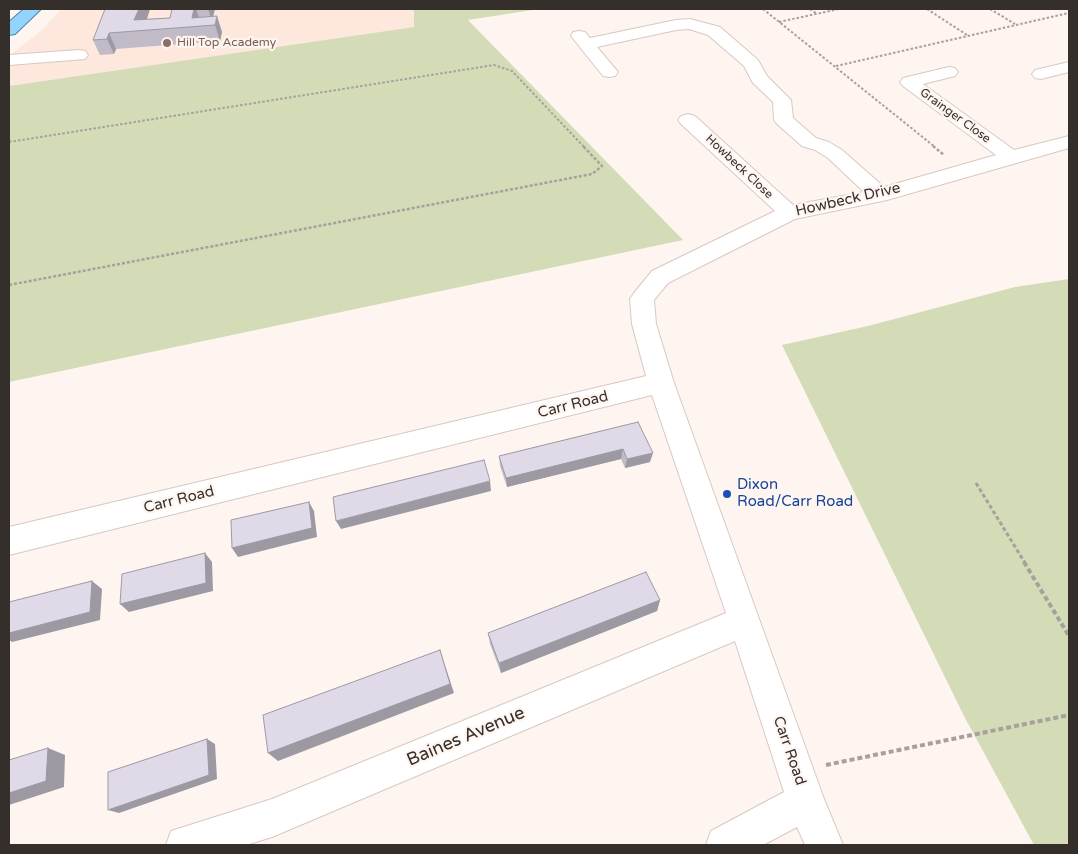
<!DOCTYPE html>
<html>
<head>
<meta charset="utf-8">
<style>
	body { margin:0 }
	#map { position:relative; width:1078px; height:854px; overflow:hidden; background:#fef5f0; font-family:"Varela Round",sans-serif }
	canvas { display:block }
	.frame { position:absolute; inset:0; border:10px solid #352f2c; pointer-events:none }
</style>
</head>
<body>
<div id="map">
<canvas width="1078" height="854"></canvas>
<div class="frame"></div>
</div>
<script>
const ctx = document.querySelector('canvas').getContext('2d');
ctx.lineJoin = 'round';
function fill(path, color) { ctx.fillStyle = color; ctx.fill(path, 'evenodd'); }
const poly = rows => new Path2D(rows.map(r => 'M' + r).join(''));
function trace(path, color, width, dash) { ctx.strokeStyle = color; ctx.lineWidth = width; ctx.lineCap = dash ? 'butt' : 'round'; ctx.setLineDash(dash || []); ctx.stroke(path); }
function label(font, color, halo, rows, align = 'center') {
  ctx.font = font + ' "Varela Round",sans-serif'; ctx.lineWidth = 4.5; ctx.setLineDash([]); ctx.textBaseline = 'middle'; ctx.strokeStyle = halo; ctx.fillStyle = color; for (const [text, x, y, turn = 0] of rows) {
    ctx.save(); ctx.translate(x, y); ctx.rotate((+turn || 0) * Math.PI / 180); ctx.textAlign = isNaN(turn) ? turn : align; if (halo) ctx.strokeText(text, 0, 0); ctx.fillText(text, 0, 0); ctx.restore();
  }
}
fill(poly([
	[61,9,414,9,414,27,9,86,9,56,42,30]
]), '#fee7dc');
fill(poly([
	[414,9,539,9,468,20,683,240,9,382,9,86,414,27],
	[1069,279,1069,845,1034,845,964,716,782,345,868,326,1015,287]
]), '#d3dcb7');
const minor = poly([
	[690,19,720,27,758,60,767,76,791,100,793,118,816,138,829,142,842,150,884,187,996,155,903,86,900,82,903,78,949,67,955,68,958,72,955,76,923,84,1014,150,1069,136,1069,148,887,200,795,219,668,283,654,300,656,324,674,383,824,799,843,845,805,845,797,827,763,845,706,845,711,831,784,792,735,641,272,837,246,845,166,845,171,831,272,799,726,613,652,395,9,555,9,527,646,376,632,324,630,299,634,293,652,271,775,211,681,124,678,120,681,116,688,114,695,116,793,205,864,192,828,158,815,150,802,146,777,124,774,120,773,102,753,83,744,66,708,35,689,29,676,30,597,47,618,72,615,76,609,77,603,76,571,36,573,32,579,31,585,32,590,38,676,20,690,19],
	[79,50,85,51,88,55,85,59,9,65,9,55,79,50],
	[1069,62,1069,72,1041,79,1035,78,1032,74,1035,70,1069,62]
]);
const major = poly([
	[24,9,41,9,15,34,9,35,9,22,24,9]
]);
trace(minor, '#d8c8c1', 2);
trace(major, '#4487b2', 2);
trace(poly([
	[763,9,935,147],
	[810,9,817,14],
	[927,9,967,35],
	[990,9,1015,24],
	[779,22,839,9],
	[836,66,1069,13],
	[9,142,494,65,512,71,584,147]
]), '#a8a09c', 2, [2.5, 2]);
trace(poly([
	[933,146,944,155],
	[9,285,592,174,602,166,583,146]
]), '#a8a09c', 2.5, [3, 2]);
trace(poly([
	[976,483,1025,563]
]), '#a8a09c', 3, [4, 2.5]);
trace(poly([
	[1024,562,1069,636],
	[826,765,1069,715]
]), '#a8a09c', 4, [5, 3]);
fill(minor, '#fff');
fill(major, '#94d3fc');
fill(poly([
	[150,9,147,19,170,18,172,9,215,9,213,17,222,32,220,41,116,49,114,54,100,55,93,40],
	[638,422,650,462,625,468,621,459,507,487,500,466,499,456],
	[660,600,657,611,501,673,490,644,488,633]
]), '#c1bbc8');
fill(poly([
	[139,9,150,9,143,31,134,20],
	[194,9,196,9,200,21,192,18],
	[208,9,215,9,212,20],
	[217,16,222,32,220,41,215,25],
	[109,33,116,49,114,54,107,39],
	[623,449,621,459,507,487,506,478],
	[653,453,650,462,625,468,627,459],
	[490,481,491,491,341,529,336,521],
	[309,502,314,511,317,537,238,557,232,548],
	[205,553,212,562,213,591,129,612,120,604],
	[92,581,102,589,100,620,12,642,9,640,9,633],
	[660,600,657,611,501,673,499,663],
	[440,650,454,693,278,761,268,753],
	[207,739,215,744,217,779,119,813,108,810],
	[48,748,65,755,64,787,9,805,9,793]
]), '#9d99a2');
const building = poly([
	[105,9,139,9,134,20,170,18,172,9,194,9,192,18,217,16,215,25,109,33,107,39,93,40,105,9],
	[638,422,653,453,627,459,623,449,506,478,499,456,638,422],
	[484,460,490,481,336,521,333,497,484,460],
	[309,502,312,528,232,548,231,520,309,502],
	[205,553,206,583,120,604,122,574,205,553],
	[646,572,660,600,499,663,488,633,646,572],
	[92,581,90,612,9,633,9,602,92,581],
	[440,650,450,684,268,753,263,715,440,650],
	[207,739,209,775,108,810,108,772,207,739],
	[48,748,46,781,9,793,9,760,48,748]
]);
fill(building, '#e0dae8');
trace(building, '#9d99a2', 1);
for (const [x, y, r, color] of [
	[167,43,5,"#8d6e63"],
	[727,494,5,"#1a4fb4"]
]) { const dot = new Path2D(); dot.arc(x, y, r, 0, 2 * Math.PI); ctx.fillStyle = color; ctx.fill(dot); trace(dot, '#fef5f0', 2); }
label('12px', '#785e54', '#fef5f0', [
	["Hill Top Academy",177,43]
], 'left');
label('12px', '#352f2c', '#fef5f0', [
	["Grainger Close",955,116,36],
	["Howbeck Close",739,167,43]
]);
label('15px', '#352f2c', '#fef5f0', [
	["Howbeck Drive",848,200,-13],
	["Carr Road",573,405,-14],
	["Carr Road",179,500,-14],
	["Carr Road",789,751,71]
]);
label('15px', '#164399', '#fef5f0', [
	["Dixon",737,485],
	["Road/Carr Road",737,502]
], 'left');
label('18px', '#352f2c', '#fef5f0', [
	["Baines Avenue",466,737,-23]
]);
</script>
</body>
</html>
